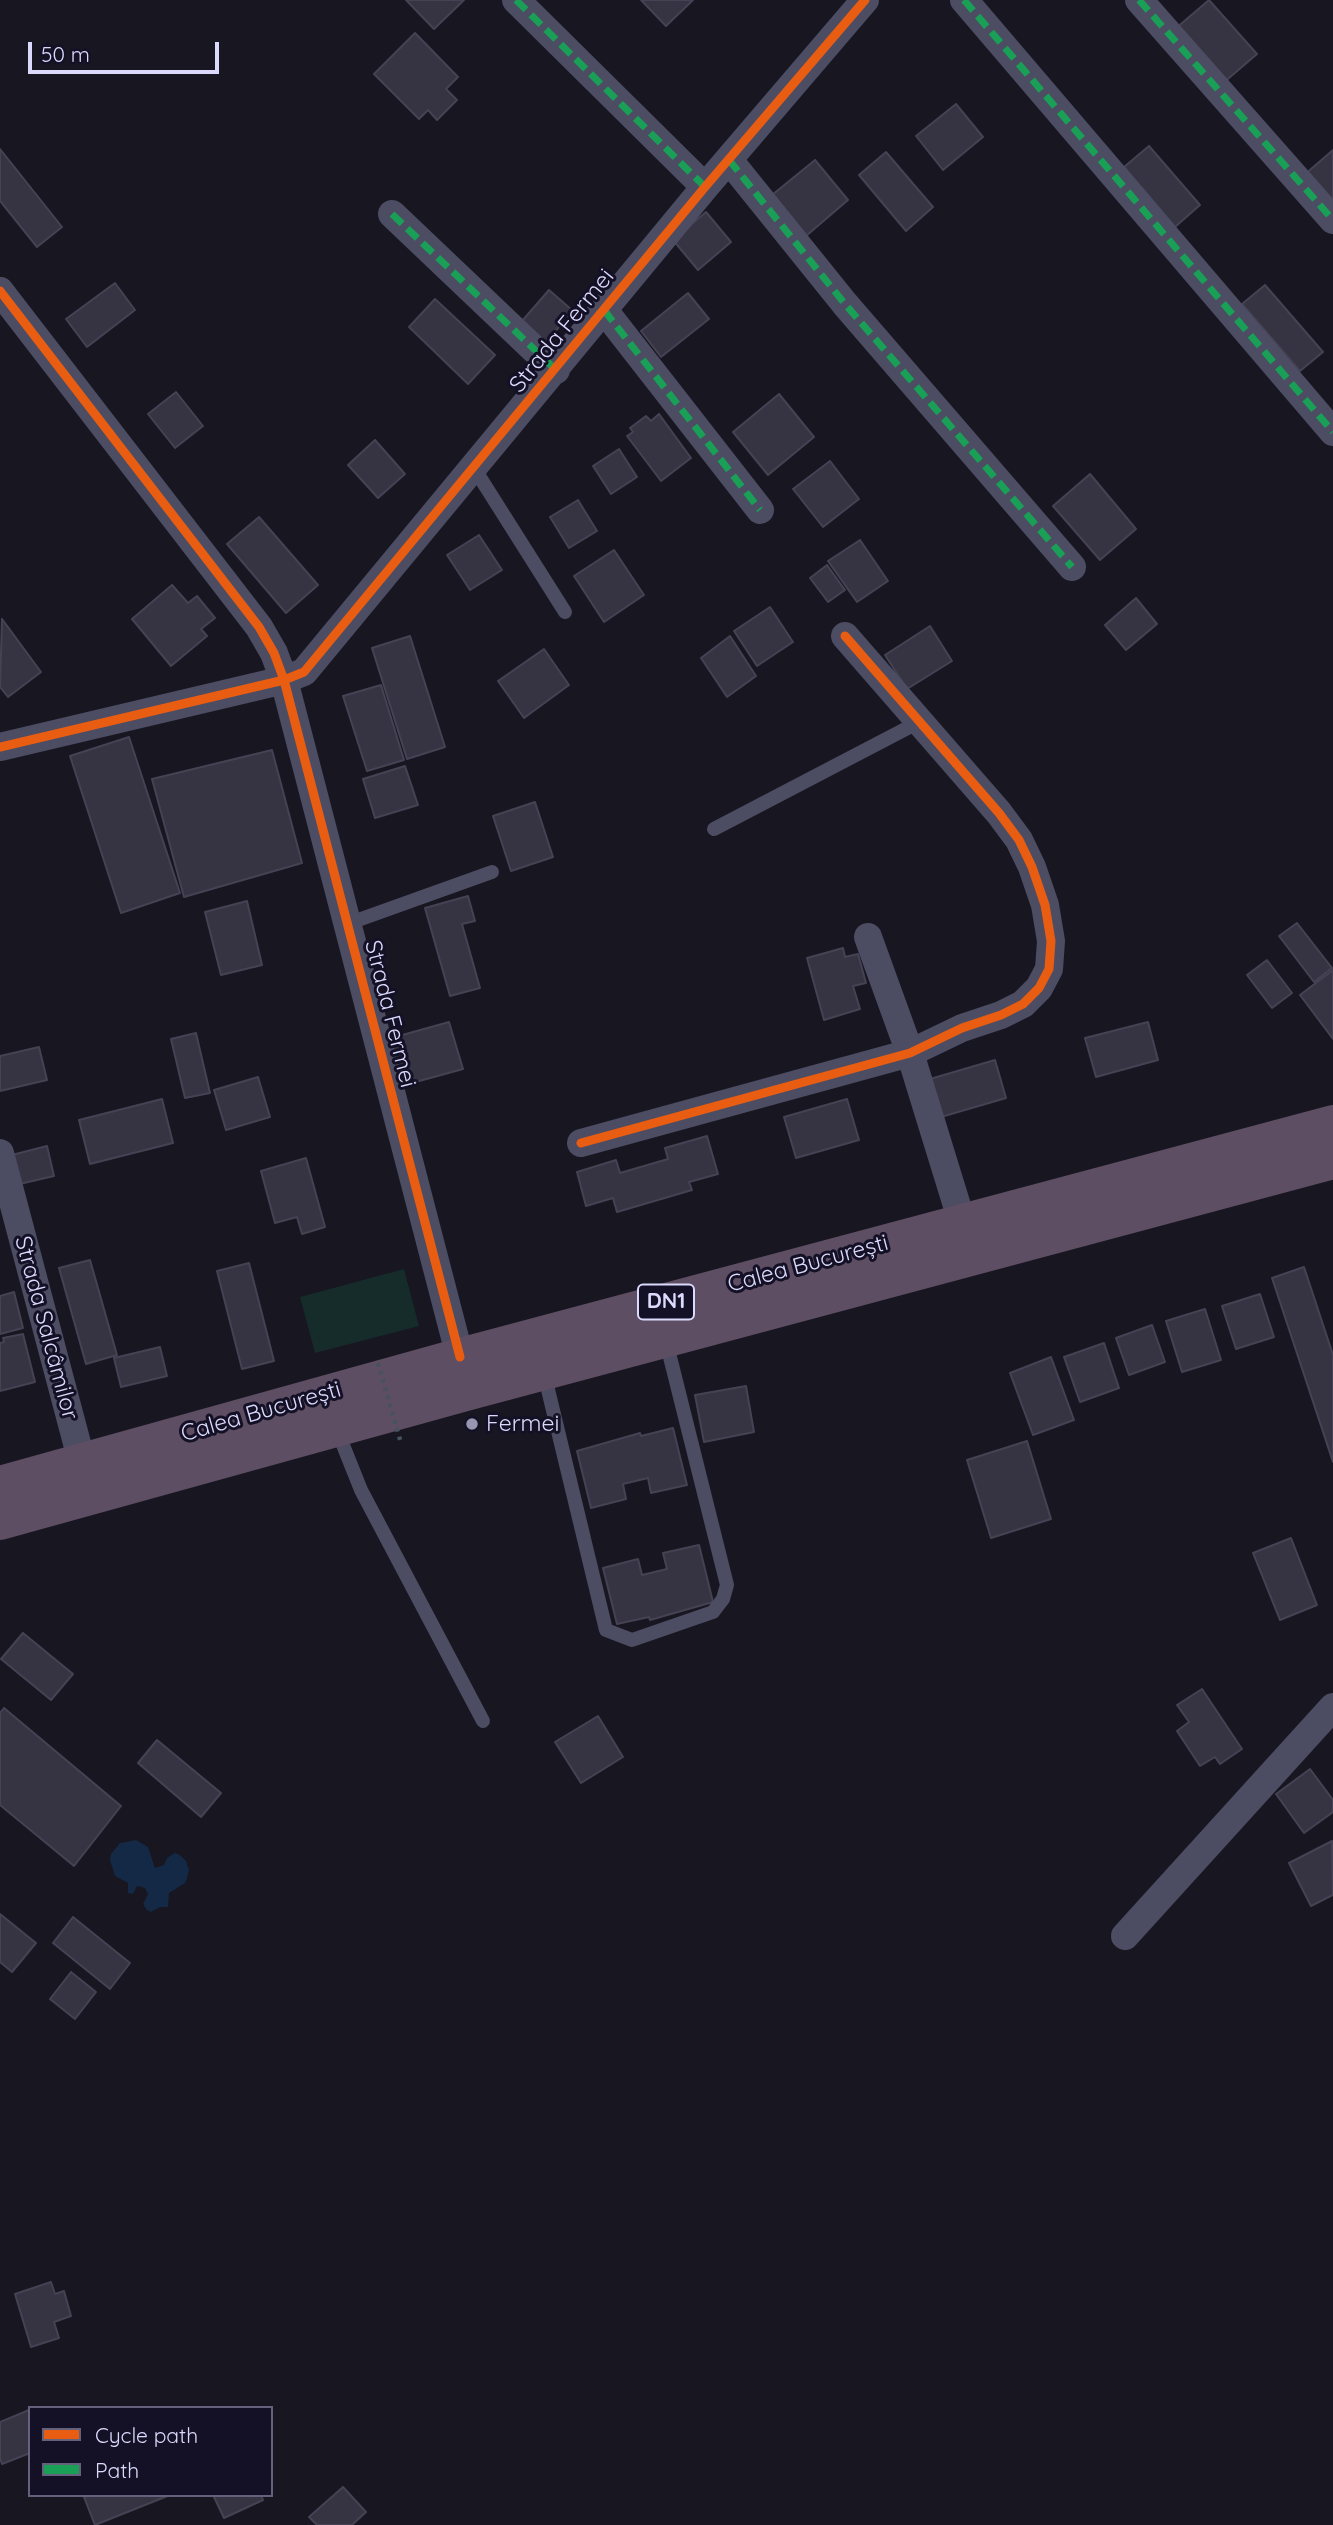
<!DOCTYPE html>
<html>
<head>
<meta charset="utf-8">
<style>
	body { margin:0 }
	#map { position:relative; width:1333px; height:2525px; overflow:hidden; background:#181621; font-family:Quicksand,sans-serif }
	canvas { display:block }
	.legend { position:absolute; left:28px; top:2406px; width:245px; height:91px; box-sizing:border-box; background:#141126; border:2px solid #64617c; margin:0; padding:9px 12px; list-style:none; font-size:21px; color:#dbd9fc }
	.legend li { display:flex; align-items:center; gap:14px; height:35px }
	.legend b { width:35px; border:2px solid #64617c }
	.scale { position:absolute; left:28px; top:42px; width:191px; height:32px; box-sizing:border-box; border:4px solid #dbd9fc; border-top:0; padding-left:9px; font-size:21px; line-height:24px; white-space:nowrap; color:#dbd9fc; -webkit-text-stroke:5px #141126; paint-order:stroke }
</style>
</head>
<body>
<div id="map">
<canvas width="1333" height="2525"></canvas>
<ul class="legend">
<li><b style="height:9px;background:#e95d12"></b>Cycle path</li>
<li><b style="height:9px;background:#1a9f57"></b>Path</li>
</ul>
<div class="scale">50 m</div>
</div>
<script>
const ctx = document.querySelector('canvas').getContext('2d');
ctx.lineJoin = 'round';
function fill(path, color) { ctx.fillStyle = color; ctx.fill(path, 'evenodd'); }
const poly = rows => new Path2D(rows.map(r => 'M' + r).join(''));
function trace(path, color, width, dash) { ctx.strokeStyle = color; ctx.lineWidth = width; ctx.lineCap = dash ? 'butt' : 'round'; ctx.setLineDash(dash || []); ctx.stroke(path); }
function label(font, color, halo, rows, align = 'center') {
  ctx.font = font + ' Quicksand,sans-serif'; ctx.lineWidth = 6; ctx.setLineDash([]); ctx.textBaseline = 'middle'; ctx.strokeStyle = halo; ctx.fillStyle = color; for (const [text, x, y, turn = 0] of rows) {
    ctx.save(); ctx.translate(x, y); ctx.rotate((+turn || 0) * Math.PI / 180); ctx.textAlign = isNaN(turn) ? turn : align; if (halo) ctx.strokeText(text, 0, 0); ctx.fillText(text, 0, 0); ctx.restore();
  }
}
fill(poly([
	[404,1269,419,1326,315,1353,300,1297]
]), '#152c2b');
fill(poly([
	[136,1840,148,1847,155,1868,164,1865,167,1858,175,1853,180,1855,186,1861,189,1870,187,1878,185,1883,169,1893,168,1907,160,1907,151,1912,147,1910,143,1904,148,1894,145,1888,137,1886,133,1894,128,1893,128,1883,115,1876,110,1860,111,1854,120,1843]
]), '#132945');
const building = poly([
	[406,0,464,0,434,29,406,0],
	[641,0,693,0,666,26,641,0],
	[1209,0,1257,54,1222,84,1175,29,1209,0],
	[415,33,458,77,446,89,457,100,437,120,428,110,419,119,374,74,415,33],
	[956,104,983,137,943,170,916,136,956,104],
	[1149,146,1200,205,1175,227,1124,167,1149,146],
	[0,149,62,227,37,247,0,201,0,149],
	[1333,150,1333,211,1303,176,1333,150],
	[886,152,933,207,906,231,859,175,886,152],
	[815,160,848,200,806,236,772,195,815,160],
	[706,212,731,242,698,270,673,240,706,212],
	[115,283,135,310,87,347,66,319,115,283],
	[1265,285,1323,352,1300,371,1242,304,1265,285],
	[549,290,573,311,546,342,522,321,549,290],
	[688,293,709,319,661,357,641,331,688,293],
	[435,299,495,355,468,384,409,327,435,299],
	[176,392,203,426,175,448,148,414,176,392],
	[779,394,814,437,768,475,733,432,779,394],
	[659,414,691,458,661,481,627,436,633,432,630,428,646,416,651,421,659,414],
	[375,440,405,474,378,498,348,465,375,440],
	[619,449,637,477,611,494,593,466,619,449],
	[830,461,859,499,823,527,793,489,830,461],
	[1090,474,1136,529,1100,560,1053,506,1090,474],
	[578,500,597,531,569,548,550,517,578,500],
	[259,517,318,585,286,613,227,544,259,517],
	[479,535,502,570,470,590,447,555,479,535],
	[860,540,888,581,857,602,828,561,860,540],
	[614,550,644,595,604,622,574,576,614,550],
	[827,565,845,590,828,602,810,578,827,565],
	[172,585,188,603,197,596,215,618,201,629,207,636,171,666,132,619,172,585],
	[1136,598,1157,624,1126,650,1105,625,1136,598],
	[770,607,793,642,757,666,734,631,770,607],
	[2,619,41,672,8,697,0,687,2,619],
	[930,626,952,661,907,689,885,655,930,626],
	[410,636,445,747,407,759,372,648,410,636],
	[730,636,756,676,727,697,701,658,730,636],
	[544,649,569,685,524,718,498,681,544,649],
	[381,685,404,760,367,771,343,696,381,685],
	[129,737,180,893,121,913,70,756,129,737],
	[272,750,302,863,184,897,152,779,272,750],
	[405,766,418,805,375,818,363,779,405,766],
	[535,802,553,857,511,871,493,816,535,802],
	[468,896,475,921,462,924,480,988,450,996,425,908,468,896],
	[247,901,262,965,221,975,205,912,247,901],
	[1297,923,1332,968,1314,982,1279,936,1297,923],
	[843,948,845,957,858,954,866,983,853,986,860,1009,824,1020,807,958,843,948],
	[1267,960,1292,993,1272,1008,1247,975,1267,960],
	[1333,970,1333,1039,1300,995,1333,970],
	[449,1022,463,1069,401,1086,388,1039,449,1022],
	[1148,1022,1158,1060,1096,1077,1085,1038,1148,1022],
	[196,1033,210,1093,185,1098,171,1039,196,1033],
	[39,1047,47,1080,0,1091,0,1056,39,1047],
	[995,1060,1006,1098,941,1117,930,1079,995,1060],
	[258,1077,270,1117,226,1130,214,1090,258,1077],
	[162,1099,173,1143,90,1164,79,1120,162,1099],
	[847,1099,859,1140,796,1158,784,1117,847,1099],
	[707,1136,718,1174,689,1182,692,1190,617,1212,613,1198,586,1206,577,1172,616,1160,620,1173,668,1159,665,1148,707,1136],
	[47,1146,54,1176,11,1186,4,1157,47,1146],
	[306,1158,325,1227,302,1234,297,1217,275,1223,261,1171,306,1158],
	[90,1260,117,1355,86,1364,59,1268,90,1260],
	[249,1263,274,1361,242,1369,217,1271,249,1263],
	[1304,1267,1333,1355,1333,1462,1272,1278,1304,1267],
	[14,1292,23,1328,0,1334,0,1296,14,1292],
	[1260,1294,1274,1337,1236,1349,1222,1306,1260,1294],
	[1205,1309,1221,1360,1182,1372,1166,1321,1205,1309],
	[1152,1325,1165,1362,1129,1375,1116,1338,1152,1325],
	[23,1334,35,1382,0,1391,0,1343,4,1342,3,1338,23,1334],
	[1104,1343,1119,1388,1080,1402,1064,1357,1104,1343],
	[160,1347,167,1376,121,1387,114,1358,160,1347],
	[1051,1357,1074,1420,1033,1435,1010,1373,1051,1357],
	[746,1386,754,1432,704,1442,695,1395,746,1386],
	[673,1428,687,1485,651,1493,648,1478,623,1484,626,1499,591,1508,577,1451,640,1433,641,1436,673,1428],
	[1027,1441,1051,1519,991,1538,967,1460,1027,1441],
	[1291,1538,1317,1605,1280,1620,1253,1553,1291,1538],
	[699,1545,713,1602,650,1620,649,1617,617,1624,603,1568,638,1559,642,1575,667,1569,663,1553,699,1545],
	[23,1633,73,1674,51,1700,1,1659,23,1633],
	[1202,1689,1242,1749,1220,1764,1215,1757,1200,1766,1177,1731,1189,1722,1177,1705,1202,1689],
	[4,1708,121,1806,74,1866,0,1805,0,1713,4,1708],
	[598,1716,623,1757,581,1783,555,1742,598,1716],
	[157,1740,221,1793,201,1817,138,1763,157,1740],
	[1310,1769,1333,1800,1333,1812,1304,1833,1276,1794,1310,1769],
	[1332,1841,1333,1895,1311,1906,1289,1863,1332,1841],
	[0,1914,36,1943,12,1972,0,1962,0,1914],
	[73,1917,130,1963,110,1989,53,1943,73,1917],
	[71,1972,96,1992,75,2019,50,1999,71,1972],
	[51,2282,55,2294,64,2291,71,2316,54,2322,59,2338,31,2347,15,2294,51,2282],
	[29,2410,30,2453,2,2464,0,2458,0,2422,29,2410],
	[343,2487,366,2512,352,2525,317,2525,309,2517,343,2487],
	[90,2495,170,2495,95,2525,84,2497,90,2495],
	[213,2495,261,2495,263,2500,224,2518,213,2495]
]);
fill(building, '#363443');
trace(building, '#454254', 2);
trace(poly([
	[474,468,565,612],
	[714,829,919,722],
	[347,924,492,872],
	[544,1373,606,1630,632,1640,713,1612,723,1599,727,1585,666,1341],
	[337,1430,361,1490,483,1721]
]), '#4c4c62', 14);
trace(poly([
	[516,0,705,187],
	[964,0,1333,432],
	[1139,0,1333,220],
	[729,160,845,304,1072,567],
	[392,214,556,370],
	[0,291,259,627,274,653,284,680,460,1357],
	[604,310,760,510],
	[0,747,284,680,304,672,705,187,865,0],
	[868,937,910,1053,962,1222],
	[581,1143,910,1053,962,1028,1001,1015,1023,1004,1039,988,1049,969,1051,941,1045,905,1032,867,1019,840,999,813,845,636],
	[0,1153,82,1462],
	[1125,1936,1333,1707]
]), '#4c4c62', 28);
trace(poly([
	[0,1485,460,1357,1333,1124],
	[0,1521,466,1392,1333,1160]
]), '#5e4e63', 38);
trace(poly([
	[378,1363,401,1443]
]), '#46525d', 4.5, [3.5, 5]);
trace(poly([
	[516,0,705,187],
	[964,0,1333,432],
	[1139,0,1333,220],
	[729,160,845,304,1072,567],
	[392,214,556,370],
	[604,310,760,510]
]), '#1a9f57', 7, [14, 7]);
trace(poly([
	[0,291,259,627,274,653,284,680,460,1357],
	[0,747,284,680,304,672,705,187,865,0],
	[581,1143,910,1053,962,1028,1001,1015,1023,1004,1039,988,1049,969,1051,941,1045,905,1032,867,1019,840,999,813,845,636]
]), '#e95d12', 9);
for (const [x, y, r, color] of [
	[472,1424,7,"#9795af"]
]) { const dot = new Path2D(); dot.arc(x, y, r, 0, 2 * Math.PI); ctx.fillStyle = color; ctx.fill(dot); trace(dot, '#141126', 2.5); }
for (const [x, y, w] of [
	[666,1302,56]
]) { const box = new Path2D(); box.roundRect(x - w / 2, y - 17.5, w, 35, 5); ctx.fillStyle = '#141126'; ctx.fill(box); trace(box, '#dbd9fc', 2); }
label('bold 21px', '#dbd9fc', null, [
	["DN1",666,1302]
]);
label('23px', '#dbd9fc', '#141126', [
	["Strada Fermei",562,331,-51],
	["Strada Fermei",390,1014,76],
	["Calea București",808,1264,-15],
	["Strada Salcâmilor",46,1328,75],
	["Calea București",261,1412,-16]
]);
label('23px', '#dbd9fc', '#141126', [
	["Fermei",486,1424]
], 'left');
</script>
</body>
</html>
